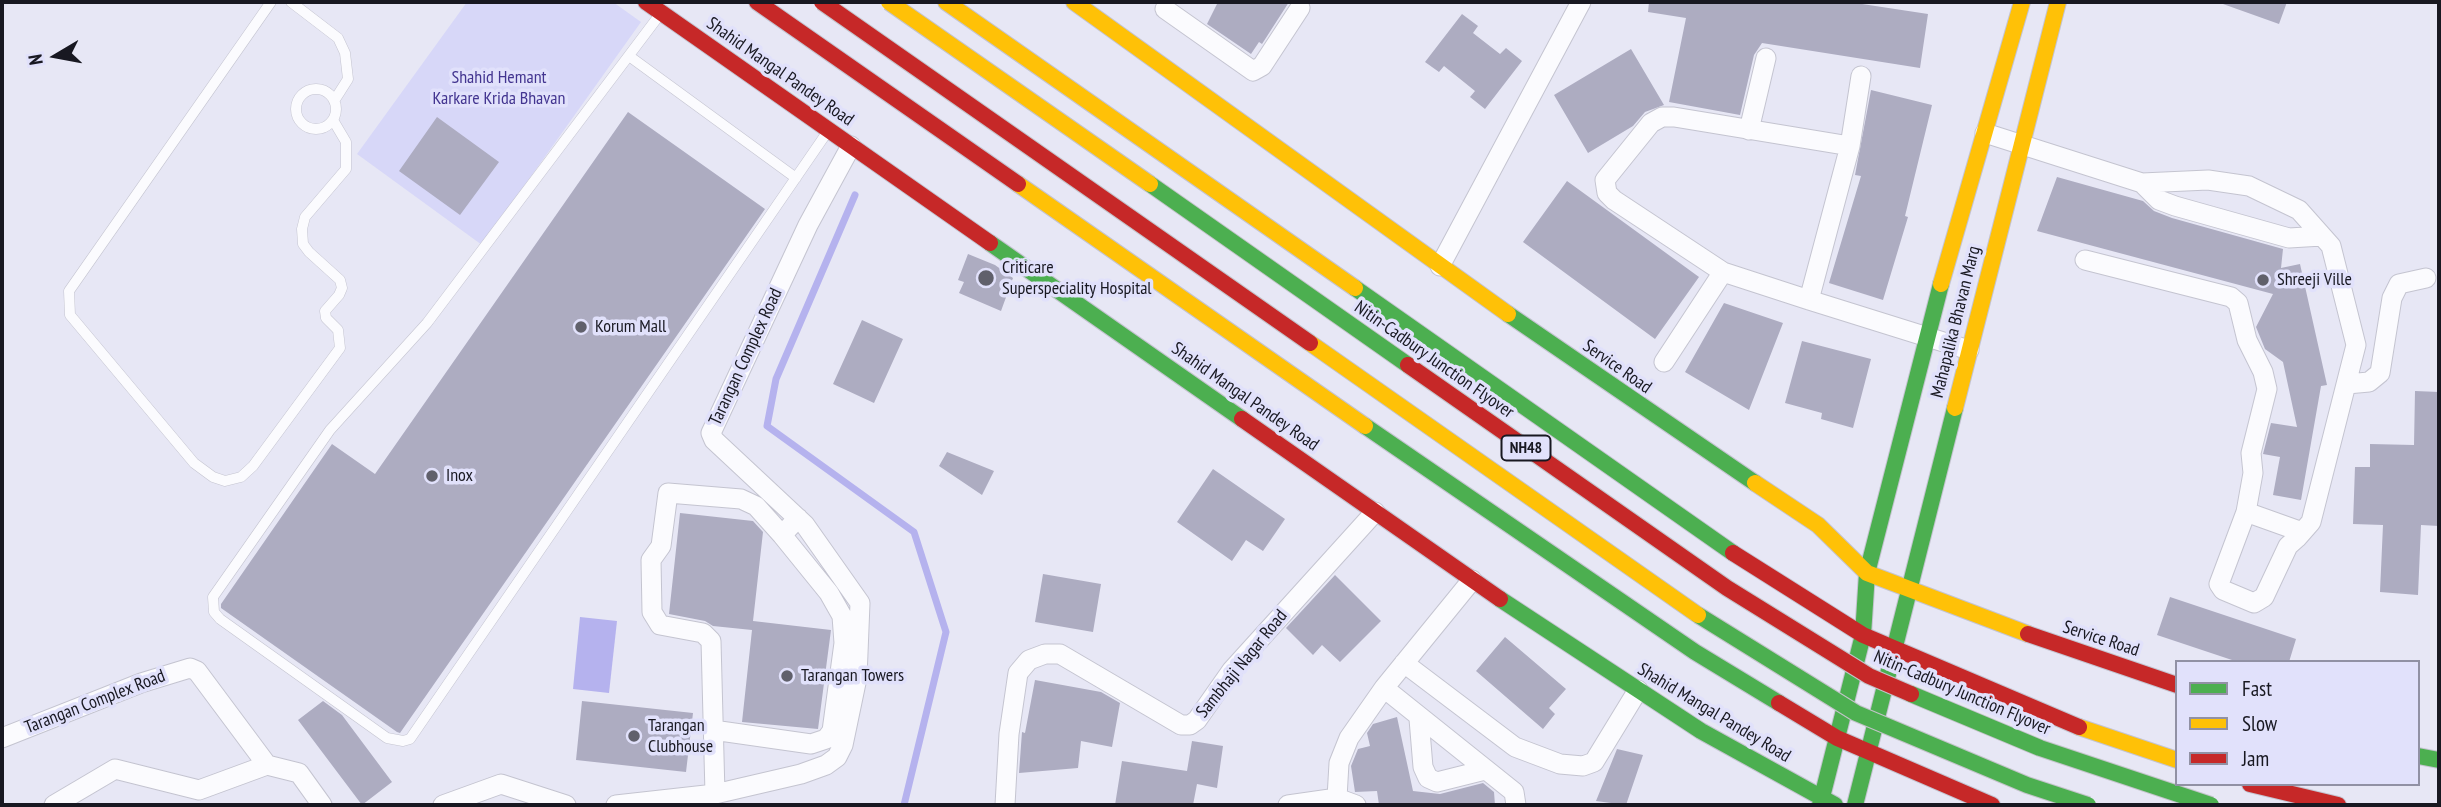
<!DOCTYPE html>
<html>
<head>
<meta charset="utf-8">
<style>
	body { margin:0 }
	#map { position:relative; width:2441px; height:807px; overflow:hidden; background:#e7e7f5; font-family:"PT Sans Narrow",sans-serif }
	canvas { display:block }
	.frame { position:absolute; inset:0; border:4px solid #181821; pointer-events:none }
	.legend { position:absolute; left:2175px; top:660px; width:245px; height:126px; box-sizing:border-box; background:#e1e1fb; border:2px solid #9191a4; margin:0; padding:9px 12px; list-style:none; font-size:21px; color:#181821 }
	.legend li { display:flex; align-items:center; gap:14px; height:35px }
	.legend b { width:35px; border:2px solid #9191a4 }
	.north { position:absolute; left:21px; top:21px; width:70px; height:70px; -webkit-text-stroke:5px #e1e1fb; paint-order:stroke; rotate:260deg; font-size:19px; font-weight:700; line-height:28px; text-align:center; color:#181821 }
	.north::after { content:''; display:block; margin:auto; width:24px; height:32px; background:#181821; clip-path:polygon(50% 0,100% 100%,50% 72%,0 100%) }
</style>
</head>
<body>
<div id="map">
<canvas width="2441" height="807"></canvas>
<div class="frame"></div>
<ul class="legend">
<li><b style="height:9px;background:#4caf50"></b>Fast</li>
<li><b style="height:9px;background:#ffc107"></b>Slow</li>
<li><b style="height:9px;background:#c62828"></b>Jam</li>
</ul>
<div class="north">N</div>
</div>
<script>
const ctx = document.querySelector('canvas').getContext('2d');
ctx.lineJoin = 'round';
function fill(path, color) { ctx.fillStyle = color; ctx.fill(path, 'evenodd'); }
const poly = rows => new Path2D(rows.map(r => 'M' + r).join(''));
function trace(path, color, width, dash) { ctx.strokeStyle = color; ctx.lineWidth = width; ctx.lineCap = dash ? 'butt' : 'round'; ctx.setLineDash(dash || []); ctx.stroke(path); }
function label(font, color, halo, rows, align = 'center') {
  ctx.font = font + ' "PT Sans Narrow",sans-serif'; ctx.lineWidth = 7; ctx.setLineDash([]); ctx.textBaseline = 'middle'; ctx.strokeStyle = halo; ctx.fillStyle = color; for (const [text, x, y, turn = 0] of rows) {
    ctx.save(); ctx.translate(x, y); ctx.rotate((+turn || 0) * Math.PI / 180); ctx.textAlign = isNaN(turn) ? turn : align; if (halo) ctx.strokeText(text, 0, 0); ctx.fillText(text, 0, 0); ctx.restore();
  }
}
fill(poly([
	[467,2,613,2,641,22,482,245,357,154]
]), '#d7d7f8');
fill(poly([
	[580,617,617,621,609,693,573,689]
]), '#b5b2ee');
trace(poly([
	[855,195,776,379,767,426,914,532,946,632,904,805]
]), '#b5b2ee', 7);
fill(poly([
	[1218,2,1289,2,1262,44,1259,42,1251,54,1207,24],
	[1649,2,1849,2,1928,14,1920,68,1762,43,1754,55,1740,115,1669,102,1686,18,1648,12],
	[2224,2,2287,2,2279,24,2223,4],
	[1462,14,1478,26,1473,33,1500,54,1506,48,1522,61,1485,109,1470,97,1475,91,1444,66,1439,72,1425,62],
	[1631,49,1664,105,1645,112,1633,126,1588,153,1554,95],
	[1871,90,1932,105,1905,216,1908,217,1883,300,1829,283,1861,176,1855,175],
	[628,112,765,209,400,733,397,732,221,608,221,604,332,444,375,474],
	[437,117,499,162,460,215,399,171],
	[2057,177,2143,201,2154,211,2172,218,2283,249,2281,268,2300,264,2327,385,2321,386,2301,500,2273,495,2280,457,2263,454,2271,423,2297,427,2283,362,2265,349,2256,327,2273,294,2037,231],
	[1567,181,1699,277,1655,339,1523,242],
	[968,254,995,265,1013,278,1001,311,959,293,964,282,958,280],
	[1724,303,1783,323,1749,410,1685,372],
	[862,320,903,339,874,403,833,384],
	[1802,341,1871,359,1853,428,1821,419,1822,413,1785,403],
	[2415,391,2439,392,2439,526,2421,525,2418,595,2380,592,2383,525,2353,524,2355,467,2370,467,2370,444,2414,445],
	[947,452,994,471,982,495,939,466],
	[1213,469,1285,519,1263,551,1246,540,1232,561,1177,522],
	[680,513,753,521,763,532,753,621,831,630,818,729,742,722,752,630,713,626,705,621,669,614],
	[1043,574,1101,584,1093,632,1035,622],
	[1335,575,1381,621,1340,662,1322,645,1313,655,1286,628],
	[2170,597,2296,639,2289,662,2238,662,2157,635],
	[1505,637,1566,689,1549,708,1555,714,1543,729,1476,671],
	[1035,680,1101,692,1120,703,1112,747,1081,741,1078,768,1019,773,1022,732,1025,733],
	[323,701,342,715,392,782,362,805,298,720],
	[582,701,693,713,686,772,576,760],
	[1397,717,1413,791,1440,794,1483,783,1494,792,1495,805,1379,805,1377,791,1355,792,1351,766,1358,749,1370,746,1367,733,1373,724],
	[1192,741,1223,746,1217,788,1197,784,1193,805,1115,805,1122,761,1187,771],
	[1617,749,1643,755,1626,805,1596,801]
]), '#adacc1');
const lane = poly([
	[271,2,69,291,70,315,194,463,213,477,225,481,241,477,253,466,340,348,338,330,326,318,325,311,339,295,342,288,340,280,309,252,303,244,302,229,305,217,346,169,346,142,333,120],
	[291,2,338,38,345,53,348,79,334,101],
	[661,13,427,323,330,430,213,597,214,612,220,619,387,738,403,741,410,739,828,131],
	[629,56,796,178],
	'296 109a20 20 0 1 1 40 0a20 20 0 1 1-40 0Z'
]);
const street = poly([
	[1165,9,1253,71,1262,66,1300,8],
	[1749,130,1766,58],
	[1985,133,2142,183,2208,180,2249,186,2299,210,2331,246,2356,345,2311,522,2297,538,2288,546,2264,597,2254,603,2223,590,2219,584,2246,512,2302,532],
	[1850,146,1861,76],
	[2142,183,2159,200,2175,206,2289,238,2322,236],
	[2085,260,2231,297,2238,303,2247,340,2263,372,2267,389,2251,453,2253,473,2246,512],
	[1440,266,1581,2],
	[1809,300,1850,146,1674,117,1662,117,1651,123,1605,180,1607,193,1614,200,1723,272,1809,300,1969,350],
	[1664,362,1723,272],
	[2347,384,2369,382,2380,373,2392,298,2399,284,2426,278],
	[1472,580,1384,688,1514,792,1516,805],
	[1404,663,1515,747,1560,764,1583,766,1594,762,1638,690],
	[1419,719,1423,767,1428,778,1437,782,1485,770],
	[713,730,811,744,826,739,832,731,844,643,842,616,829,593,782,535],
	[2,738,141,683,190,668,197,671,267,765,299,773,322,805],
	[715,794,711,641,703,633,660,625,652,612,651,560,661,546,668,493,741,499,756,506,782,535,798,518],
	[1337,798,1339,763,1349,738,1384,688],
	[54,805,115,769,199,790,267,765],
	[443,805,501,784,566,805],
	[616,805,715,794,801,774,826,765,837,757,843,745,857,678,860,603,805,525,714,440,711,433,808,225,851,146],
	[1005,805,1009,734,1018,673,1029,660,1045,654,1060,654,1181,725,1190,725,1197,720,1232,670,1375,512],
	[1288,805,1337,798,1356,805]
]);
const fast = poly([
	[990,243,1242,419],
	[1355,288,1733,553],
	[1508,314,1755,483],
	[1365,426,1695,652,1779,703],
	[1500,599,1701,731,1835,805],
	[2418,756,2439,760],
	[1820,805,1863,635,1867,573,1941,284],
	[1855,805,1955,408]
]);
const slow = poly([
	[946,2,1355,288],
	[1074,2,1508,314],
	[1018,184,1365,426],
	[1941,284,2022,2],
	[1955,408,2058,2],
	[1755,483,1818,525,1867,573,2028,634],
	[2079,727,2177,760]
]);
const jam = poly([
	[646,2,990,243],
	[757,2,1018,184],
	[1242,419,1500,599],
	[1733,553,1863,635,2079,727],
	[2028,634,2177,685],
	[1779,703,1837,738,1992,805],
	[2250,784,2338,805]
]);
trace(lane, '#c4c4d0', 11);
trace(street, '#c4c4d0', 21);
trace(fast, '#c4c4d0', 18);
trace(slow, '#c4c4d0', 18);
trace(jam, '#c4c4d0', 18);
trace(lane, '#fbfbfe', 10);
trace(street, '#fbfbfe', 19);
trace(fast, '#4caf50', 16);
trace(slow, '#ffc107', 16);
trace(jam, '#c62828', 16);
const fastBridge = poly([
	[1150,184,1408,365],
	[1698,615,1856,713,2027,785,2088,805],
	[1911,694,2040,748,2211,805]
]);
const slowBridge = poly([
	[889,2,1150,184],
	[1310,343,1698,615]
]);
const jamBridge = poly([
	[822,2,1310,343],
	[1408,365,1727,588,1869,676,1911,694]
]);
trace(fastBridge, '#c4c4ca', 18, []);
trace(slowBridge, '#c4c4ca', 18, []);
trace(jamBridge, '#c4c4ca', 18, []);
trace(fastBridge, '#4caf50', 16);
trace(slowBridge, '#ffc107', 16);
trace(jamBridge, '#c62828', 16);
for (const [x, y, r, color] of [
	[986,278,9,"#60606b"],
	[2263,280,7,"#60606b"],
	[581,327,7,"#60606b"],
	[432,476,7,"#60606b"],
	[787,676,7,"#60606b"],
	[634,736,7,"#60606b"]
]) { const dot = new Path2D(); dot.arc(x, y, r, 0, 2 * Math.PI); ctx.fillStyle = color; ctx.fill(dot); trace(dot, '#e1e1fb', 2.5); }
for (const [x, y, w] of [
	[1526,448,49]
]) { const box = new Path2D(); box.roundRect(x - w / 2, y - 12.5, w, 25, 5); ctx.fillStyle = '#e1e1fb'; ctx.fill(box); trace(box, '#181821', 2); }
label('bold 16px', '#181821', null, [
	["NH48",1526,448]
]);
label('18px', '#181821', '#e1e1fb', [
	["Shahid Mangal Pandey Road",780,72,35],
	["Mahapalika Bhavan Marg",1956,322,-76],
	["Tarangan Complex Road",746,357,-65],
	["Nitin-Cadbury Junction Flyover",1434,360,35],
	["Service Road",1617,367,35],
	["Shahid Mangal Pandey Road",1245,397,35],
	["Service Road",2101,639,18],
	["Sambhaji Nagar Road",1242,664,-51],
	["Nitin-Cadbury Junction Flyover",1962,693,23],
	["Tarangan Complex Road",95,702,-21],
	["Shahid Mangal Pandey Road",1714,713,31]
]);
label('18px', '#433590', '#e1e1fb', [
	["Shahid Hemant",499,78],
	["Karkare Krida Bhavan",499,99]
]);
label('18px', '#181821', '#e1e1fb', [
	["Criticare",1002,268],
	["Superspeciality Hospital",1002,289],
	["Shreeji Ville",2277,280],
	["Korum Mall",595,327],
	["Inox",446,476],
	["Tarangan Towers",801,676],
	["Tarangan",648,726],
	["Clubhouse",648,747]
], 'left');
</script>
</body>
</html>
